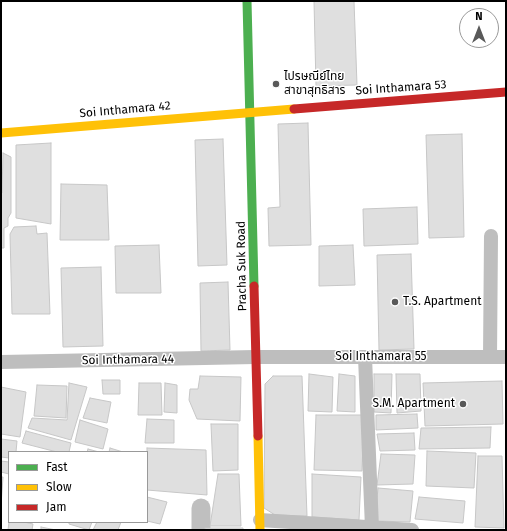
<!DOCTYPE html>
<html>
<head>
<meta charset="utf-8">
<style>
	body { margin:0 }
	#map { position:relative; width:507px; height:531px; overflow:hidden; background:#fff; font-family:"Fira Sans",sans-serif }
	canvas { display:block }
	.frame { position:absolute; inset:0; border:2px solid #000; pointer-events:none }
	.legend { position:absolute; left:8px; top:451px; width:140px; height:72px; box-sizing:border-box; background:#fff; border:1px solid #999; margin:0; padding:5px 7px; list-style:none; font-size:12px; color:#000 }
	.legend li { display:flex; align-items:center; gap:8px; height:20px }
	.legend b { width:20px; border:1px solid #999 }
	.north { position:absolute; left:459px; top:8px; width:40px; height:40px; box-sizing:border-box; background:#fff; border:1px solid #999; border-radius:50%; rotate:0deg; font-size:11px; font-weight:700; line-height:16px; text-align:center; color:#000 }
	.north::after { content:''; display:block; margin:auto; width:14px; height:18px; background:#595959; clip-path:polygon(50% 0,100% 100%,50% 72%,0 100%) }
</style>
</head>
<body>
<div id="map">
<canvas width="507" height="531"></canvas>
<div class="frame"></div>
<ul class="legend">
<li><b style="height:5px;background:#4caf50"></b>Fast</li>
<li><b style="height:5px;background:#ffc107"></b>Slow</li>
<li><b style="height:5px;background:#c62828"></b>Jam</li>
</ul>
<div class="north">N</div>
</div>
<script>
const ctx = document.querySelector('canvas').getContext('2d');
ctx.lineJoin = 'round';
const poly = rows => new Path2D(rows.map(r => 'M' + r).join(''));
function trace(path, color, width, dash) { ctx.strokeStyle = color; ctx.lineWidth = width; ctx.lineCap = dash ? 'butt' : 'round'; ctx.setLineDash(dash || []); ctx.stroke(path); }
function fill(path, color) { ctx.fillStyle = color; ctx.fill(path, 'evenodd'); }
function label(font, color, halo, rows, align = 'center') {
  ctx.font = font + ' "Fira Sans","Noto Sans Thai",sans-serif'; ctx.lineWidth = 3; ctx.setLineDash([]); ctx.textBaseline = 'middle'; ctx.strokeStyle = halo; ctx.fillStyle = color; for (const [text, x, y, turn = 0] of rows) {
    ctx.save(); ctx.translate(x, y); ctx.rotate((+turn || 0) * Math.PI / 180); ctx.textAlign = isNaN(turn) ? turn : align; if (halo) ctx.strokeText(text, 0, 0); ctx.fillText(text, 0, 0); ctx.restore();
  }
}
trace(poly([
	[201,530,201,508]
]), '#bfbfbf', 19);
const building = poly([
	[314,1,354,1,357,85,316,86,314,1],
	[308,123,311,245,269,246,268,208,280,207,278,124,308,123],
	[462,134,464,237,429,238,426,135,462,134],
	[223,139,227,265,198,266,195,140,223,139],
	[51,143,51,224,16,218,16,145,51,143],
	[3,153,11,157,11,213,8,218,8,226,4,228,4,248,1,248,1,193,2,193,3,153],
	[61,184,107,185,109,240,60,240,61,184],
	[417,207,418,244,364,246,363,209,417,207],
	[36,226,37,234,47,233,50,314,12,314,10,234,14,227,36,226],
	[159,245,161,293,116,293,115,246,159,245],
	[353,245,355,285,319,286,319,246,353,245],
	[411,254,414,349,379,350,377,255,411,254],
	[101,267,103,346,63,347,61,268,101,267],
	[228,282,230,350,201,351,200,283,228,282],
	[309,374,333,377,332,412,308,411,309,374],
	[339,374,355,376,355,412,337,411,339,374],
	[374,374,392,374,391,413,374,412,374,374],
	[396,374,420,374,421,411,397,413,396,374],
	[200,376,241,377,240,421,197,419,189,400,190,389,198,389,200,376],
	[273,376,302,376,307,516,275,515,264,508,265,384,273,376],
	[102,380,120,380,120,394,103,394,102,380],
	[502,381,503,424,425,426,423,383,502,381],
	[69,383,87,387,71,440,28,428,32,418,67,420,69,383],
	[139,383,161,383,162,415,138,415,139,383],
	[165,383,177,385,177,413,164,412,165,383],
	[37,385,67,386,66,418,34,416,37,385],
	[1,387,26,392,20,437,1,434,1,387],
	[90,398,111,402,107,423,83,418,90,398],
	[417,414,418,428,376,430,376,415,417,414],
	[316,415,364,415,362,471,314,470,316,415],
	[147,419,174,420,174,443,145,443,147,419],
	[80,420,108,429,103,449,75,442,80,420],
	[211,424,238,424,238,470,213,471,211,424],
	[491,427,490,448,419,449,421,428,491,427],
	[26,431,71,443,69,452,57,452,22,443,26,431],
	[414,433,415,450,380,451,377,434,414,433],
	[1,439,17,441,16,452,9,452,9,458,1,457,1,439],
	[110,448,123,452,109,452,110,448],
	[147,448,206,450,207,495,147,490,147,448],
	[88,449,99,452,87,452,88,449],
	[427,451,476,453,474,488,426,486,427,451],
	[381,454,415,455,413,484,377,485,381,454],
	[478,456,502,456,504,528,475,527,478,456],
	[1,461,9,462,9,474,1,472,1,461],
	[218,474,239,474,241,526,210,526,218,474],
	[312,474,361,477,359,520,312,517,312,474],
	[1,477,3,477,1,505,1,477],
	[378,488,413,491,410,522,375,521,378,488],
	[147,497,167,502,160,524,147,521,147,497],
	[419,497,465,501,463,523,415,519,419,497],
	[9,522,24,522,33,524,32,530,8,530,9,522],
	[69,522,92,522,89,530,69,524,69,522],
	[97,522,121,522,118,530,93,530,97,522],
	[41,527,56,530,41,530,41,527],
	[205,528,243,528,243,530,205,530,205,528]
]);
fill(building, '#dfdfdf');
trace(building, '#c7c7c7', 1);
trace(poly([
	[365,357,372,528],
	[490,357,491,236],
	[1,362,255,357,506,357],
	[260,520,412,530]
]), '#bebebe', 14);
trace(poly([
	[247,1,254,286]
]), '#4caf50', 9);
trace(poly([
	[1,133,294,109],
	[258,436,260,530]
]), '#ffc107', 9);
trace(poly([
	[294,109,506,92],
	[254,286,258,436]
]), '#c62828', 9);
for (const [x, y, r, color] of [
	[276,84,4,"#595959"],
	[395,302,4,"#595959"],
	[463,404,4,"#595959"]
]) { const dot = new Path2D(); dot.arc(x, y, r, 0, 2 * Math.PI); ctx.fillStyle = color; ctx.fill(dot); trace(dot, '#fff', 1.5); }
label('12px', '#000', '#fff', [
	["ไปรษณีย์ไทย",284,77],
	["สาขาสุทธิสาร",284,91],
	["T.S. Apartment",403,302],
	["S.M. Apartment",455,404,"right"]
], 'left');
label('12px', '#000', '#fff', [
	["Soi Inthamara 53",401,88,-4],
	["Soi Inthamara 42",125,110,-5],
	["Pracha Suk Road",242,266,-91],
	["Soi Inthamara 55",381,357],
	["Soi Inthamara 44",128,360,-1]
]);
</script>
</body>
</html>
